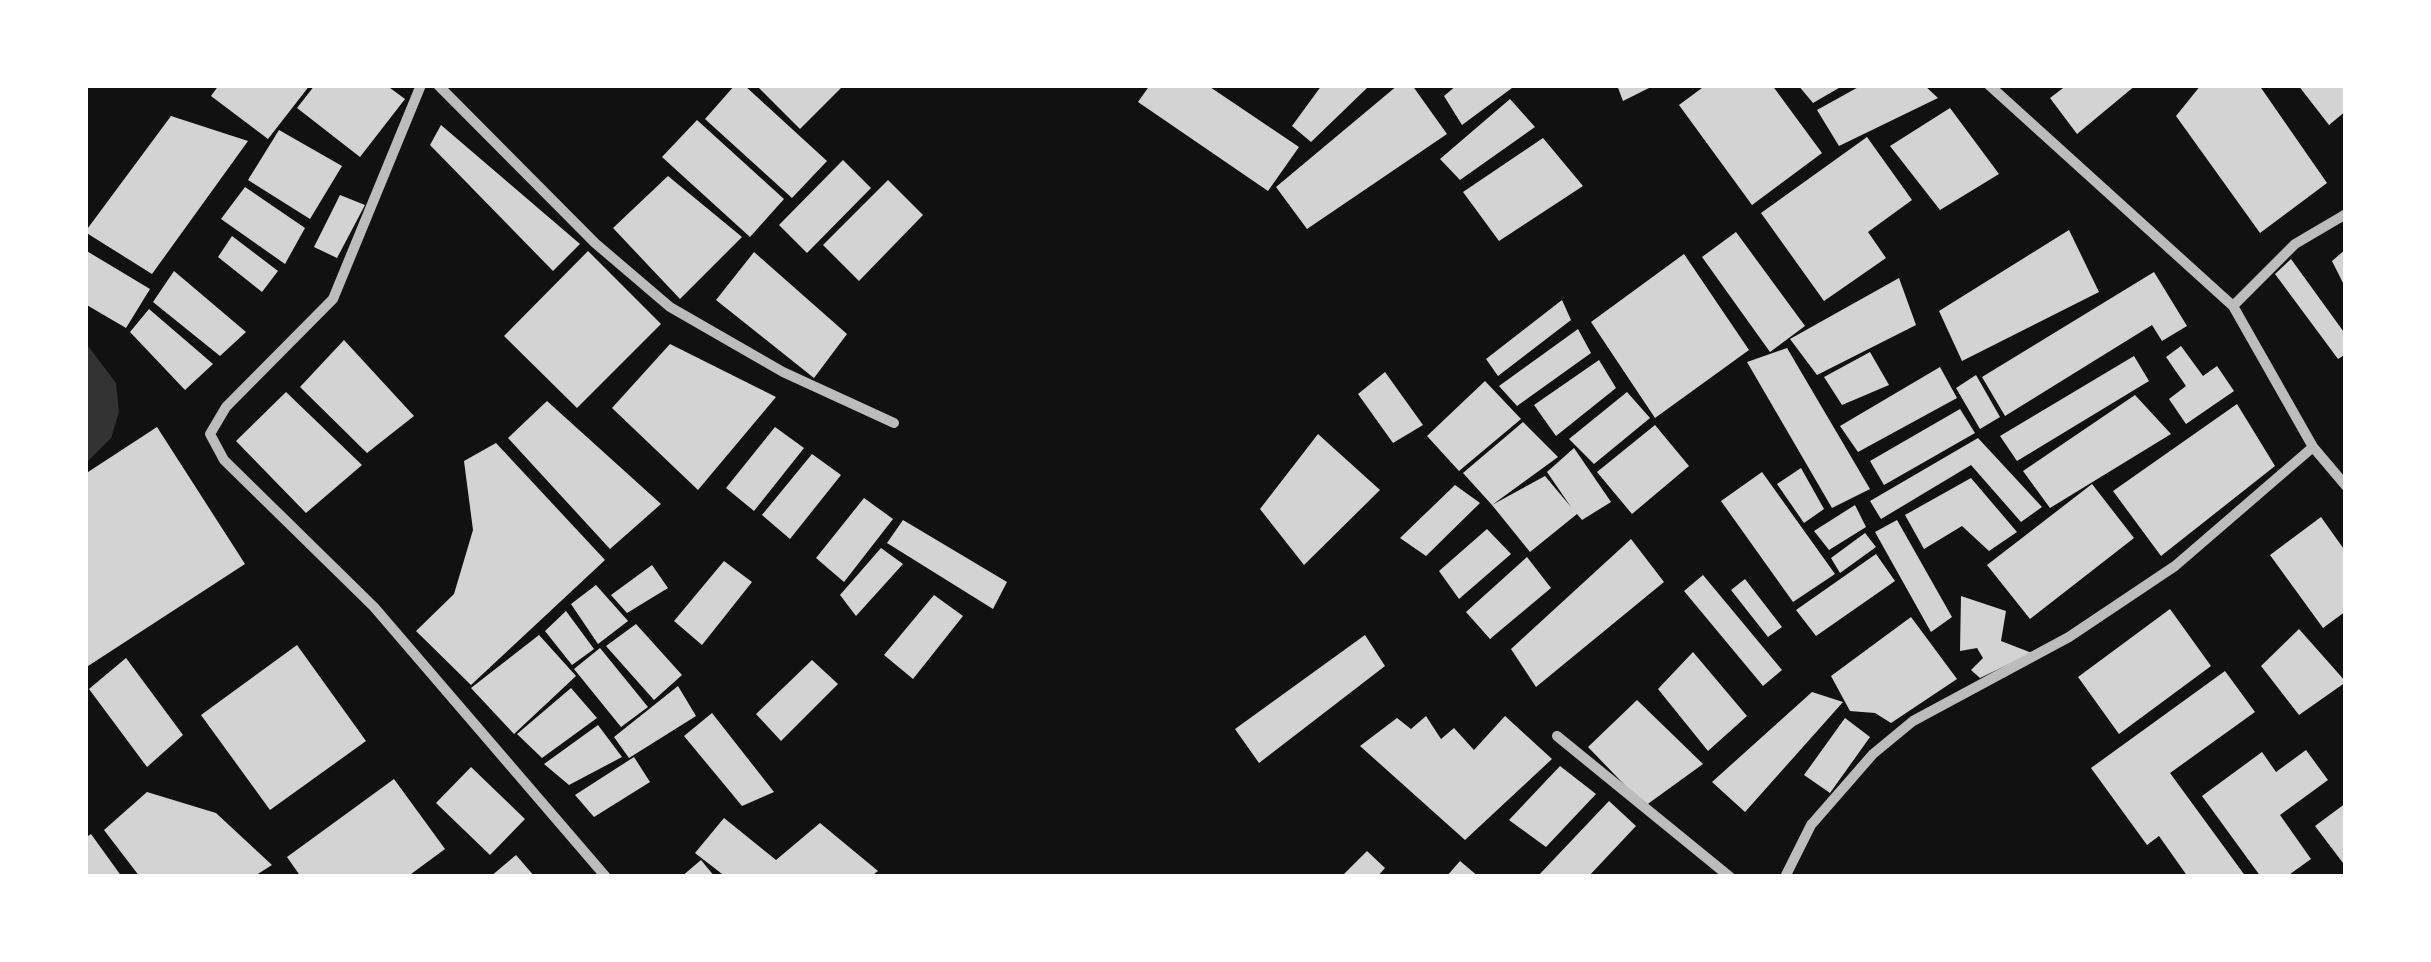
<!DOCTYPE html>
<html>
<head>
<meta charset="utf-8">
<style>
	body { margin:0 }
	#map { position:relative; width:2431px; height:962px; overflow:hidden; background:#111; font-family:Commissioner,sans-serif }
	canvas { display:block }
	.frame { position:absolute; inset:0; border:88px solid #fff; pointer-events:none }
</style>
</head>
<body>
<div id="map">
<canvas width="2431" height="962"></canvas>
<div class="frame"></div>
</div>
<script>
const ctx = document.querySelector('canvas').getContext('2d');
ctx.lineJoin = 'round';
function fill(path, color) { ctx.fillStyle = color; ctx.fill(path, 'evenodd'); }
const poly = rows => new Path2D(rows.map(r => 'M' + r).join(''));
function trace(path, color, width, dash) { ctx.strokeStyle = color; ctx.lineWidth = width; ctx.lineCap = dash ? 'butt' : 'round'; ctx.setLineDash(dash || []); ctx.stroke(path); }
fill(poly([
	[85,342,116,383,119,412,111,438,85,464]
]), '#333');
fill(poly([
	[219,85,310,85,268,139,211,96],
	[315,85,386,85,405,99,360,157,297,108],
	[735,85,744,85,827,161,792,198,705,119],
	[756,85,844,85,800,129],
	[1150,85,1207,85,1299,147,1268,191,1138,102],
	[1322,85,1367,88,1311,142,1292,126],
	[1398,85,1412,85,1447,134,1307,229,1276,187],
	[1457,85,1516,85,1462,125,1444,96],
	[1617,85,1655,85,1623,101],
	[1706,85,1772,85,1822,153,1752,205,1679,105],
	[1798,85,1844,85,1813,103],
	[1862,85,1924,85,1938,98,1839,146,1817,110],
	[2067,85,2136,85,2077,134,2050,98],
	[2201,85,2259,85,2327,183,2260,233,2176,116],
	[2298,85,2346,85,2346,111,2329,125],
	[1510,99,1535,127,1460,180,1440,159],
	[1950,108,1999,174,1940,210,1890,146],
	[171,116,248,141,152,274,85,232],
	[697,120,784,199,750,237,662,157],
	[441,125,580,244,553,271,430,145],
	[279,130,342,166,310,219,248,180],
	[1867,137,1912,200,1868,232,1886,258,1824,301,1761,213],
	[1543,138,1583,186,1499,241,1463,192],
	[843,160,871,188,807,253,779,225],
	[668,176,742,237,680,299,613,228],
	[888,180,923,215,859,281,823,245],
	[245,187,305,228,285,264,221,219],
	[340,195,365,205,337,258,314,247],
	[2069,230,2099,292,1962,361,1939,311],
	[1736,232,1805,326,1770,352,1702,257],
	[232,236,278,271,262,292,218,257],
	[2346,249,2346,289,2332,261],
	[85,250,150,289,126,328,85,304],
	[588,251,661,324,577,408,504,336],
	[754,252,847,334,814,378,716,300],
	[1684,254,1749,350,1655,418,1591,322],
	[2291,259,2346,335,2346,354,2338,359,2275,274],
	[174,271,246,332,220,356,153,302],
	[2154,272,2187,326,2162,341,2152,325,2005,416,1982,377],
	[1899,278,1916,325,1817,375,1790,339],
	[1562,300,1571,320,1498,376,1486,359],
	[149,309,213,364,185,390,130,332],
	[1578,329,1591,353,1517,406,1499,386],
	[344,340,414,416,367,453,300,387],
	[670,344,776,397,698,490,612,408],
	[2181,346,2203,376,2217,366,2234,391,2186,424,2169,399,2186,386,2166,357],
	[1787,348,1870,489,1832,508,1747,362],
	[1870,352,1889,385,1842,405,1824,377],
	[2134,356,2149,381,2017,461,2000,436],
	[1599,360,1616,388,1556,436,1534,405],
	[1940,367,1957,398,1858,452,1840,426],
	[1385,372,1423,425,1393,443,1358,394],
	[1976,375,2000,417,1980,429,1956,388],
	[1485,381,1521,419,1459,471,1427,436],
	[286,392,362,465,306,513,236,441],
	[1627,392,1650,418,1594,464,1569,439],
	[2135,395,2171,434,2050,508,2023,471],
	[547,401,661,504,610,549,508,438],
	[2237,404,2275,466,2161,556,2113,491],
	[1960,409,1975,433,1884,485,1870,461],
	[1523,422,1558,457,1492,505,1463,473],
	[1655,425,1689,466,1632,514,1597,472],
	[157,427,245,564,85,668,85,474],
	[775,427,804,448,754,511,726,488],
	[1318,434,1380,490,1304,565,1260,509],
	[1978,438,2042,507,2021,522,1971,465,1881,519,1870,501],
	[496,443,605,560,471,685,416,631,454,594,473,530,464,461],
	[1574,448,1611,502,1582,520,1577,514,1530,552,1492,505,1545,476,1571,507,1547,472],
	[812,454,841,475,790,539,762,515],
	[1801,468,1824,509,1804,523,1777,484],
	[1762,472,1835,574,1793,602,1721,501],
	[1971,478,2017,532,1989,551,1962,526,1924,549,1905,515],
	[2092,484,2134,538,2030,619,1987,565],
	[1455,485,1480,503,1426,556,1400,538],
	[864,498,893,519,844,582,816,558],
	[1855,505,1866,527,1829,550,1814,531],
	[2321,517,2346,552,2346,611,2323,628,2270,555],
	[903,520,1007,582,993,609,887,543],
	[1897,520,1952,617,1931,632,1875,532],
	[1487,529,1511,554,1459,599,1439,571],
	[1865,533,1876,547,1840,573,1831,558],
	[1631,539,1664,582,1536,687,1511,649],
	[881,548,903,564,856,616,840,595],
	[1876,554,1895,581,1816,636,1796,610],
	[1527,557,1551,588,1490,639,1466,612],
	[724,561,752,582,702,645,674,621],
	[652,565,668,588,627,613,611,595],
	[1703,575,1782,670,1763,686,1684,591],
	[1745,579,1782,627,1768,637,1731,590],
	[596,585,628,621,598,644,571,604],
	[934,595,963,616,913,679,884,655],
	[1961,596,2006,611,2001,641,2032,653,1980,678,1971,670,1983,658,1977,648,1960,651],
	[2170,609,2211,666,2119,734,2078,677],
	[566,611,594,649,572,665,545,631],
	[1911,617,1957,679,1891,723,1875,713,1850,711,1831,676],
	[636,624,682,675,654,700,606,646],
	[2299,629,2346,682,2299,715,2261,666],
	[539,635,576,676,514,734,471,688],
	[1365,635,1385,666,1259,763,1235,729],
	[297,645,366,741,270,810,201,715],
	[600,648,648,707,621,727,574,669],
	[1693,652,1747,716,1708,751,1658,689],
	[126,658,183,735,147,767,89,689],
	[812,660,838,684,781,741,756,714],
	[2225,671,2255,712,2170,773,2246,877,2188,877,2159,836,2147,845,2091,768],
	[678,686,696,716,629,758,614,737],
	[571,688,597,718,542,758,517,734],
	[1812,692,1843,702,1745,812,1712,782],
	[1637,700,1703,764,1645,806,1588,747],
	[712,713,774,792,742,806,684,736],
	[1426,716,1441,739,1454,728,1474,750,1505,716,1552,759,1465,840,1360,746,1397,718,1411,729],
	[1845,718,1870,737,1830,793,1804,775],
	[598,725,622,757,569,785,544,764],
	[2306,750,2328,780,2280,815,2311,859,2286,877,2261,877,2202,796,2262,752,2276,772],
	[634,757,650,782,594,817,575,795],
	[1560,766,1596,794,1546,847,1509,820],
	[471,767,525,819,490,855,436,803],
	[394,779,445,849,407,877,301,877,287,857],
	[147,792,216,813,272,865,253,877,140,877,104,830],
	[1609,801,1636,826,1588,877,1537,877],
	[2346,803,2346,867,2315,826],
	[724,818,776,860,820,823,878,871,870,877,726,877,695,853],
	[91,834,122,877,85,877,85,838],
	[1367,851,1385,868,1377,877,1341,877],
	[516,855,535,877,490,877],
	[701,860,715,877,681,877],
	[1460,861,1479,877,1446,877]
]), '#d3d3d3');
trace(poly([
	[421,85,333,299,226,407,210,434,224,460,374,607,606,877],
	[438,85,595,243,670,307,783,372,894,423],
	[1989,85,2233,306,2313,447,2346,486],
	[2233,306,2295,244,2346,214],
	[1557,736,1730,877],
	[1785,877,1811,825,1873,754,1913,721,2069,637,2175,566,2313,447]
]), '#bcbcbc', 10);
</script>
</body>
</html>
